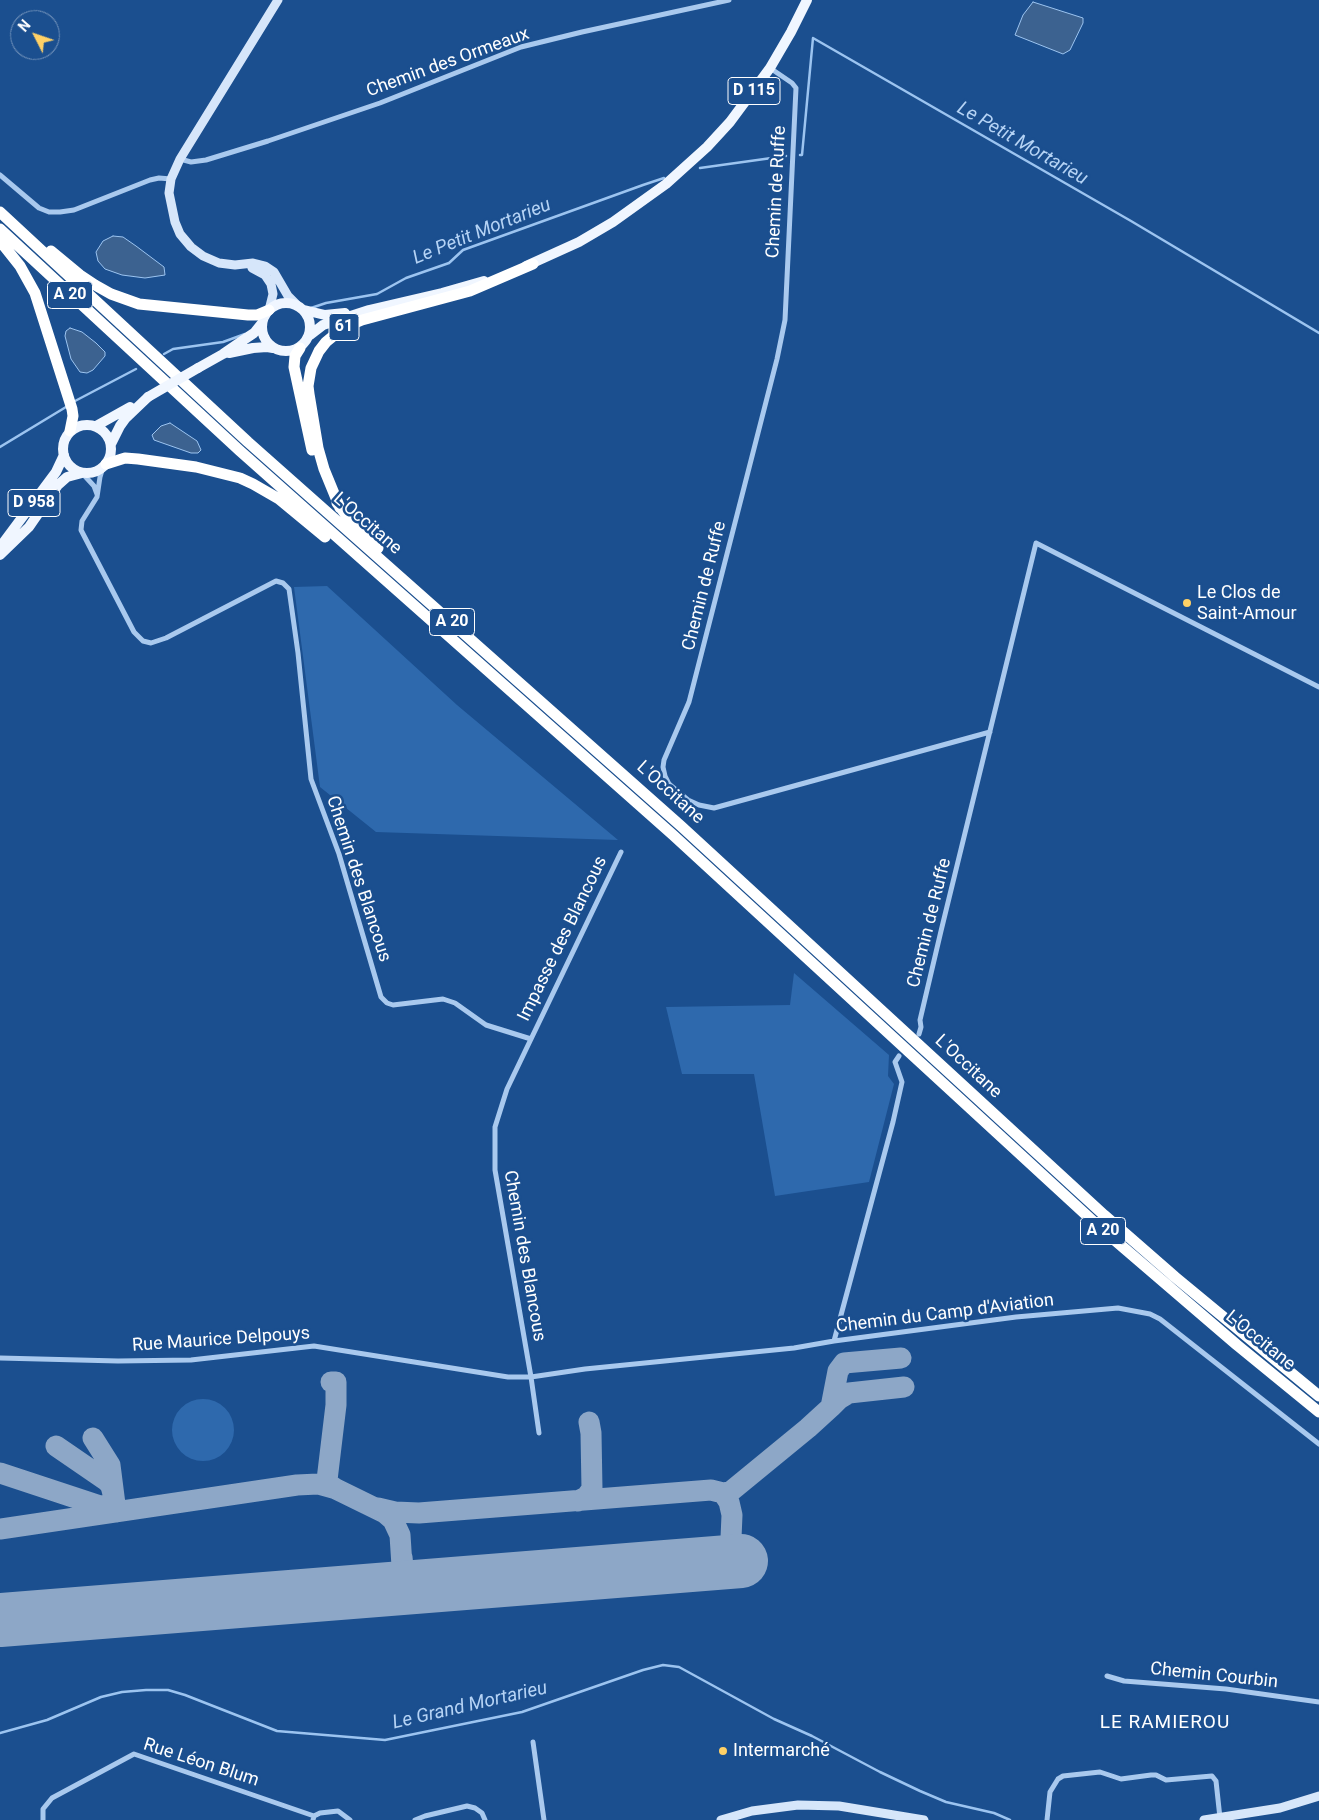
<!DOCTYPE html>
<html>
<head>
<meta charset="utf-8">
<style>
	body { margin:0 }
	#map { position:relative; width:1319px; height:1820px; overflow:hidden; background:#1b4f8f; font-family:Roboto,sans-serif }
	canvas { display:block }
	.north { position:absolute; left:10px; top:10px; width:50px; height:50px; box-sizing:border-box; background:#1b4f8f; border:1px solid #7695bc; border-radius:50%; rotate:311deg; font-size:14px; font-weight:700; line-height:20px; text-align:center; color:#fff }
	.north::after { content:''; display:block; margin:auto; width:18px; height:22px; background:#ffd166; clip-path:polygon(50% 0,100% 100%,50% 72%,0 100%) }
</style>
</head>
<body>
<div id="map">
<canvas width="1319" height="1820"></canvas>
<div class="north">N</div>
</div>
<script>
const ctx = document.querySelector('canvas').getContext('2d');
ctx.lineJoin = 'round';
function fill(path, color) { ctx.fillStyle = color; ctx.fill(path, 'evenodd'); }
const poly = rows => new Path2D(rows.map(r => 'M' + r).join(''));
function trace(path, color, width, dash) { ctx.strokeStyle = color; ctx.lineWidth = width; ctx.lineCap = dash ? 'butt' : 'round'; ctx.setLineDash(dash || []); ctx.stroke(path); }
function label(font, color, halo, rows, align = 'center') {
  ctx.font = font + ' Roboto,sans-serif'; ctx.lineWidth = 5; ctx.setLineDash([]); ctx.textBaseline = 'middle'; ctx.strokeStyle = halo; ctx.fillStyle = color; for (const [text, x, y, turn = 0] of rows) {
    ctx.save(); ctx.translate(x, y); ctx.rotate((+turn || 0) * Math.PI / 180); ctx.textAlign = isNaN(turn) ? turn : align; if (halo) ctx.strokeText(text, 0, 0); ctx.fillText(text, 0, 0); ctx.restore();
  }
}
fill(poly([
	[327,586,457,705,618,840,376,832,320,787,294,587],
	[794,973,889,1055,888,1076,894,1084,869,1182,775,1196,754,1074,682,1074,666,1007,790,1005],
	'172 1430a31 31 0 1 1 62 0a31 31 0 1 1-62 0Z'
]), '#2e69ad');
const water = poly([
	[1033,2,1083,18,1083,23,1070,50,1063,54,1015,35,1023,15,1033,2],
	[113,236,123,237,136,246,164,267,165,275,145,278,122,275,105,269,98,261,96,252,103,241,113,236],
	[70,328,82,332,96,343,105,352,105,356,93,370,87,373,80,372,71,359,65,336,66,331,70,328],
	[170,423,197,441,201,450,198,453,191,453,154,440,152,435,161,426,170,423]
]);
fill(water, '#3c6290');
trace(water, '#9cc4f0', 1);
trace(poly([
	[800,155,802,155,813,38,1131,221,1319,333],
	[700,168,786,156],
	[311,308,326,303,377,294,406,278,449,263,463,250,643,185,664,178],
	[164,354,173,349,223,342,245,334],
	[75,401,136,369],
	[0,447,66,407],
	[0,1733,47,1720,101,1697,122,1692,146,1690,168,1690,185,1695,277,1731,385,1740,522,1712,643,1670,663,1665,679,1667,774,1719,812,1736,880,1772,920,1791,946,1802,994,1813,1010,1820]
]), '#9cc4f0', 2.5);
trace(poly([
	[331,1382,336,1382,336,1405,327,1480,330,1485,336,1489],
	[831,1407,839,1399,849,1393,904,1387],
	[93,1438,110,1465,116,1512],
	[56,1446,107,1481,111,1486,113,1494],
	[0,1473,100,1506,108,1505,113,1508],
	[723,1493,730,1492,808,1428,831,1407,838,1371,844,1363,901,1358],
	[578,1501,586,1497,592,1489,591,1433,589,1422],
	[378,1508,395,1512,419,1513,711,1490,723,1493,729,1502,732,1515,731,1538,726,1551,719,1558,710,1561,680,1566],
	[0,1529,297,1485,318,1484,336,1489,385,1513,393,1520,400,1535,402,1566,399,1574,393,1583,382,1588,348,1592],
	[402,1557,403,1567,410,1576,433,1586]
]), '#8da7c7', 21);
trace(poly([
	[0,1620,741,1561]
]), '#8da7c7', 54);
trace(poly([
	[770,68,792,83,796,88,785,320,777,359,689,702,664,760,663,767,665,776,669,784,688,800,699,805,714,808,990,732],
	[180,159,191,162,206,160,268,141,380,103,521,47,582,32,729,0],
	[0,175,39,208,49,212,60,212,74,210,150,180,159,178,171,179],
	[103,467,100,477,97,497,82,521,81,530,134,632,143,641,151,643,166,638,276,581,283,583,289,589,298,653,311,779,339,854,381,997,387,1003,393,1005,443,999,455,1003,486,1025,531,1039,507,1089,495,1127,495,1170,531,1377,539,1433],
	[82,473,94,486,97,494],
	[919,1034,921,1027,920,1020,941,931,1036,543,1319,687],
	[531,1039,621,852],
	[834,1341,893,1122,902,1082,895,1062,899,1056],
	[0,1358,118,1361,191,1360,314,1346,508,1377,531,1377,585,1369,794,1348,834,1341,1016,1317,1118,1308,1150,1314,1160,1319,1319,1444],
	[1107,1676,1124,1681,1226,1689,1319,1702],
	[533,1742,544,1820],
	[314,1816,320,1813,338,1811,350,1820],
	[43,1820,43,1809,52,1798,134,1754,314,1816,313,1820],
	[415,1820,425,1816,467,1806,475,1808,482,1813,485,1820],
	[1047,1820,1050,1792,1058,1779,1063,1776,1100,1772,1121,1779,1151,1775,1156,1775,1166,1780,1212,1776,1216,1781,1220,1818]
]), '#a9c9ee', 5);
trace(poly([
	[278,0,180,159,171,179,169,193,175,222,180,234,191,247,203,256,219,263,235,265,253,263,265,266,274,272,288,296,297,305],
	[252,268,265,275,271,284,273,294,269,310],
	[721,1820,752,1811,798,1805,839,1806,924,1820],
	[1204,1820,1280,1808,1319,1796]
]), '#d6e6fa', 9);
trace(poly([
	[526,266,579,242,613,222,666,184,707,147,730,122,770,68,791,32,807,0],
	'262 327a24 24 0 1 1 48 0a24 24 0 1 1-48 0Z',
	[304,310,325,315,345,313],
	[310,335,323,325,369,310,442,293,484,281],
	[229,353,253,348,267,347,273,348],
	[198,368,223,354,242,341,254,333,262,323],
	'63 449a24 24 0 1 1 48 0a24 24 0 1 1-48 0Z',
	[96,426,130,407],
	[111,444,120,426,125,419,148,397],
	[0,547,56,472,64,455],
	[0,555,29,527,58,485,67,477,82,473]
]), '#f0f6ff', 10);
trace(poly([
	[0,212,248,442,681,826,1104,1215,1175,1277,1319,1396],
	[0,229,240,451,673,835,1096,1224,1237,1345,1319,1412],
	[0,241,20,266,35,293,72,409,73,416,70,431],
	[51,251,80,275,95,285,111,294,139,304,248,315,257,315,269,310],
	[300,348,295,356,294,367,312,450],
	[106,464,125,458,138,459,196,467,240,478,253,484,279,499,325,537],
	[337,503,349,519,378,548],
	[340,508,324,469,318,448,309,394,308,386,311,368,319,351,326,342,343,328,362,320,470,291,533,264]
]), '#fff', 11);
trace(poly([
	[148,397,198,368]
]), '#f0f6ff', 10);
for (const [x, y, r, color] of [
	[1187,603,5,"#ffd166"],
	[723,1751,5,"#ffd166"]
]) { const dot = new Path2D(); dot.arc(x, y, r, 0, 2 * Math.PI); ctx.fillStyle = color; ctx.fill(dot); trace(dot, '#1b4f8f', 2); }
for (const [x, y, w] of [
	[754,91,52],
	[70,295,45],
	[344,327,30],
	[34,503,52],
	[452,622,45],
	[1103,1231,45]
]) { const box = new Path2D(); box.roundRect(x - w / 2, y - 13.5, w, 27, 4); ctx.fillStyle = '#1b4f8f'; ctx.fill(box); trace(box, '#fff', 1); }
label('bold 16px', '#fff', null, [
	["D 115",754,91],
	["A 20",70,295],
	["61",344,327],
	["D 958",34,503],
	["A 20",452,622],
	["A 20",1103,1231]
]);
label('18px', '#fff', '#1b4f8f', [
	["Chemin des Ormeaux",448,63,-20],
	["Chemin de Ruffe",777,192,-87],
	["L'Occitane",367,524,41],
	["Chemin de Ruffe",705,586,-76],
	["L'Occitane",670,793,42],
	["Chemin des Blancous",358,879,72],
	["Chemin de Ruffe",930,923,-76],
	["Impasse des Blancous",563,939,-64],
	["L'Occitane",968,1067,43],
	["Chemin des Blancous",524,1256,80],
	["Chemin du Camp d'Aviation",945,1314,-7],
	["Rue Maurice Delpouys",221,1340,-4],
	["L'Occitane",1260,1341,39],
	["Chemin Courbin",1214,1676,6],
	["Rue Léon Blum",201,1763,18]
]);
label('18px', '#fff', '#1b4f8f', [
	["Le Clos de",1197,593],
	["Saint-Amour",1197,614],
	["Intermarché",733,1751]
], 'left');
label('italic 19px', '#b5d3f5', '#1b4f8f', [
	["Le Petit Mortarieu",1022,144,30],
	["Le Petit Mortarieu",482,232,-22],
	["Le Grand Mortarieu",470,1706,-13]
]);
ctx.letterSpacing = '1px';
label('19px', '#fff', '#1b4f8f', [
	["LE RAMIEROU",1165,1723]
]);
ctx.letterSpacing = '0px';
</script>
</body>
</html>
